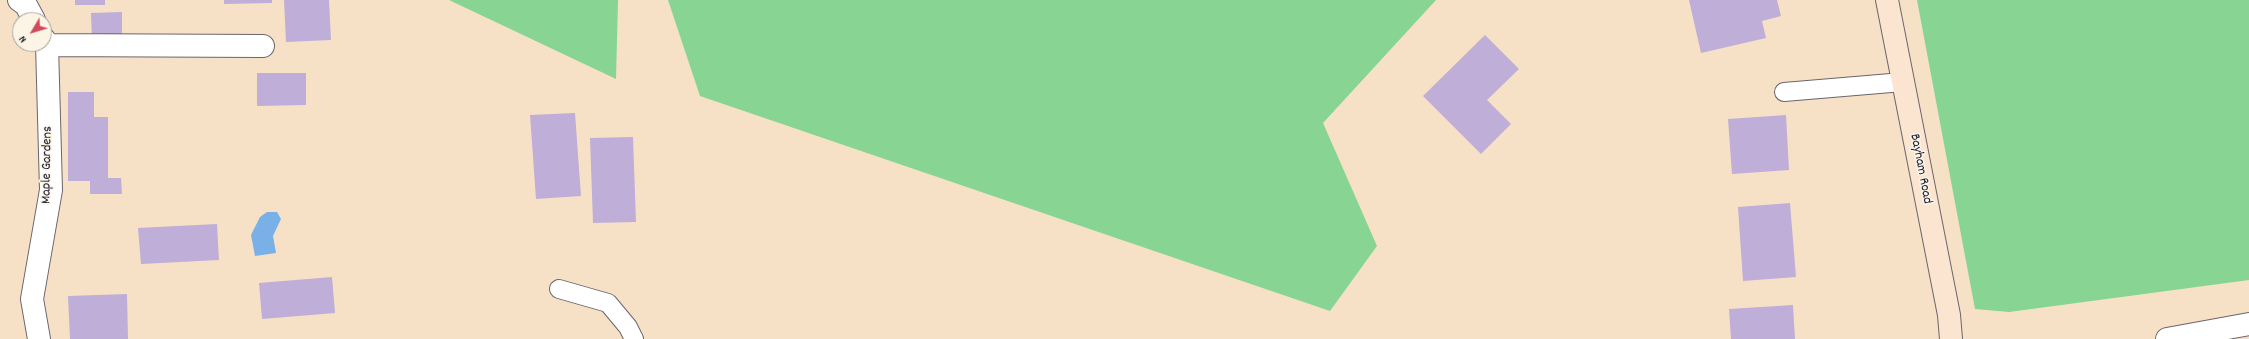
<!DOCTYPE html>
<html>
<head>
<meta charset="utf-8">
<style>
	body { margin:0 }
	#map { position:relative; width:2249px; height:339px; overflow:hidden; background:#f6e1c7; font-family:Dekko,sans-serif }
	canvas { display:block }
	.north { position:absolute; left:12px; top:12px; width:40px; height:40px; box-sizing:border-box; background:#fcf5e5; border:1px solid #a5a1a1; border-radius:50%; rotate:232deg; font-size:11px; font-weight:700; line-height:16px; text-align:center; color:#22223b }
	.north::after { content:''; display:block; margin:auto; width:14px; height:18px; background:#d1495b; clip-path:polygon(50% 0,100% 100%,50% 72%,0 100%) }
</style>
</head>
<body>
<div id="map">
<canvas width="2249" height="339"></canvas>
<div class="north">N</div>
</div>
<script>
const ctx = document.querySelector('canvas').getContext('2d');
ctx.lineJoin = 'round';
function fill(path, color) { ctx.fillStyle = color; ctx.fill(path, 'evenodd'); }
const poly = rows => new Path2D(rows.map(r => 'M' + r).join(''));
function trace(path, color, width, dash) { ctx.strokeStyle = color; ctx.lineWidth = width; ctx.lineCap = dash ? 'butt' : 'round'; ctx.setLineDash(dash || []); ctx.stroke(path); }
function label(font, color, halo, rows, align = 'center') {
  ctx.font = font + ' Dekko,sans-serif'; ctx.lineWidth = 3; ctx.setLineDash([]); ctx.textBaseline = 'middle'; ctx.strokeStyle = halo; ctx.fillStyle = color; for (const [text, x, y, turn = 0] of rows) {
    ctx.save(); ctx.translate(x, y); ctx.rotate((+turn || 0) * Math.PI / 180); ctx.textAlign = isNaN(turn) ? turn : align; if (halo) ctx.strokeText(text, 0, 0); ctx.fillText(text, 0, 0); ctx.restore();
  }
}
fill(poly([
	[449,0,618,0,616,79],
	[668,0,1436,0,1323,123,1377,246,1330,311,700,96],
	[1917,0,2249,0,2249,280,2009,312,1975,309]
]), '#87d493');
fill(poly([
	[267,212,277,212,281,219,273,236,276,253,255,256,251,235,260,217]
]), '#79b0e8');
fill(poly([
	[75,0,105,0,105,5,75,5],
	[224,0,272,0,272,3,224,4],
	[284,0,329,0,331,40,286,42],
	[1689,0,1777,0,1781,16,1762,21,1766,38,1701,53],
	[122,12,122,40,92,41,91,13],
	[1485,35,1519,69,1487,100,1511,124,1481,154,1423,96],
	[257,73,306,73,306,105,257,106],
	[68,92,94,92,94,117,108,117,108,178,121,178,122,194,90,194,90,181,68,181],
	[575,113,581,196,536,199,530,115],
	[1786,115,1789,170,1732,174,1728,119],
	[633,137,636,222,593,223,590,138],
	[1790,203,1796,277,1743,281,1738,207],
	[217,224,219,260,141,264,138,228],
	[332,277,335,313,262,319,259,283],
	[127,294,128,339,70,339,68,296],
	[1793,305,1795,339,1731,339,1729,309]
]), '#beaed8');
const service = poly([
	[1784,92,1903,82],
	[559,289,608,303,628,327,634,339]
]);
const minor = poly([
	[19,0,26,5,34,20],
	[47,45,263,46],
	[39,339,32,299,51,190,47,45,44,39],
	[2167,339,2249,324]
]);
const secondary = poly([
	[1887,0,1949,315,1951,339]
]);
trace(service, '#6c656c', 20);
trace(minor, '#6c656c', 24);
trace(secondary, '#6c656c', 24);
trace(service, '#fff', 18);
trace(minor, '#fff', 22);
trace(secondary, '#fce5d0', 22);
label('14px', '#22223b', '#fcf5e5', [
	["Maple Gardens",48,165,-89],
	["Bayham Road",1920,169,79]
]);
</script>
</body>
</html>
